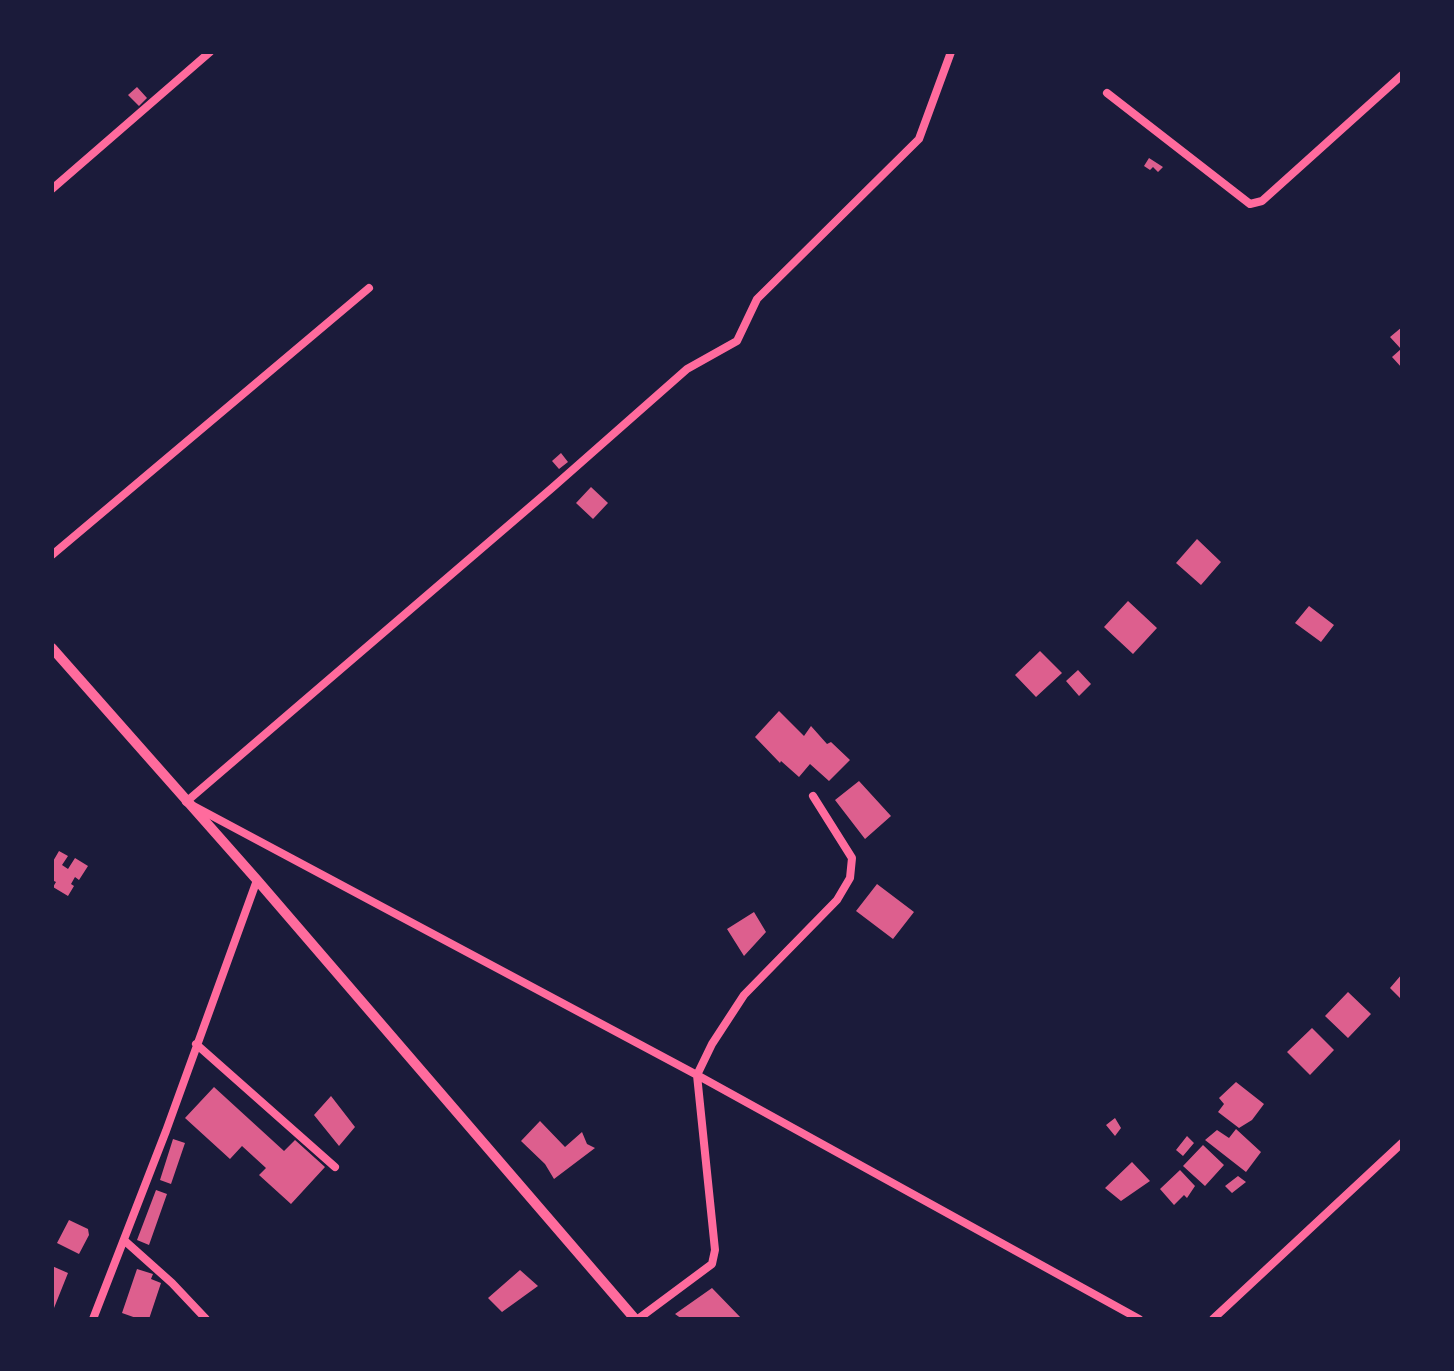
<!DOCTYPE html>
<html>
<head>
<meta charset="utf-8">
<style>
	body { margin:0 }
	#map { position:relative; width:1454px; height:1371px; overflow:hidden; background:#1b1b3a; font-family:Signika,sans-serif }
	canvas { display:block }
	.frame { position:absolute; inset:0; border:54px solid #1b1b3a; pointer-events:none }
</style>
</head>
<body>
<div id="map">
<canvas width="1454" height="1371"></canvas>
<div class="frame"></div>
</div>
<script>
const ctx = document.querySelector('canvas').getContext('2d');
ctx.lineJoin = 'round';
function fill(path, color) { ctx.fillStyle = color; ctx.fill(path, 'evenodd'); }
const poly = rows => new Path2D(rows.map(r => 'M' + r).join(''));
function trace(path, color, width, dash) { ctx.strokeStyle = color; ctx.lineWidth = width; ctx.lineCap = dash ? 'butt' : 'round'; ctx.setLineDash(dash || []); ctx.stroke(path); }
fill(poly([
	[137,87,147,98,139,106,128,95],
	[1149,158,1163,167,1158,172,1153,167,1150,170,1144,166],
	[1402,327,1402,368,1392,357,1401,349,1390,337],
	[561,453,568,462,559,469,552,461],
	[591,487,608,503,593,519,576,503],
	[1197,539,1221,562,1201,585,1176,563],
	[1128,601,1157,628,1133,654,1104,627],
	[1309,606,1334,625,1321,642,1295,623],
	[1040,651,1062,673,1036,697,1015,675],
	[1078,670,1091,684,1079,696,1066,681],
	[779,711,804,736,811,726,827,744,831,742,850,760,829,781,810,764,799,777,781,761,780,763,755,737],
	[859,781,891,816,865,839,835,800],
	[59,851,68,856,62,865,68,869,75,858,88,866,79,880,75,877,71,884,74,886,68,896,53,887,56,882,52,880,52,863],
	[877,884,914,912,893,939,856,911],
	[754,912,766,932,744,956,727,929],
	[1402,974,1402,1000,1390,988],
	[1348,992,1371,1014,1348,1038,1325,1016],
	[1312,1028,1334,1050,1310,1075,1287,1052],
	[1236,1082,1264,1104,1252,1120,1239,1128,1218,1112,1224,1104,1219,1098],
	[214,1087,284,1151,295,1140,325,1167,291,1204,259,1175,266,1168,242,1146,230,1159,185,1118],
	[331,1096,355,1127,339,1146,314,1115],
	[1115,1118,1121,1128,1115,1136,1106,1125],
	[540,1121,565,1147,582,1132,587,1144,595,1148,554,1179,545,1164,521,1141],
	[1236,1129,1261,1152,1246,1172,1205,1140,1217,1130,1229,1138],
	[1187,1136,1194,1143,1183,1156,1176,1150],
	[173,1139,185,1143,171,1184,160,1180],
	[1203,1145,1224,1165,1205,1186,1183,1166],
	[1132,1162,1150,1181,1121,1201,1105,1188],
	[1180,1170,1195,1186,1187,1198,1184,1195,1174,1205,1160,1189],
	[1238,1176,1246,1182,1232,1193,1225,1186],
	[156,1190,167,1194,149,1245,137,1240],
	[69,1220,88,1229,89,1235,79,1254,57,1243],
	[52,1266,68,1273,54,1308,52,1307],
	[137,1269,153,1274,151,1279,161,1283,149,1319,139,1319,122,1313],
	[520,1270,538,1286,502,1312,488,1298],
	[712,1288,742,1319,682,1319,675,1314]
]), '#dd5f8e');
trace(poly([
	[951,52,919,139,757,299,737,341,687,369,552,488,186,802,697,1075,1139,1319],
	[1107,93,1250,204,1262,201,1402,75],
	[52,189,210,52],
	[52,555,369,288],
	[196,1044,335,1167],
	[125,1241,172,1283,206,1319],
	[93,1319,166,1131,257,880],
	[638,1319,712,1264,715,1250,697,1075,712,1044,744,995,837,900,850,878,852,858,813,796],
	[1213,1319,1402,1143]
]), '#ff6b9d', 8);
trace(poly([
	[52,648,257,880,635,1319]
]), '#ff6b9d', 10);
</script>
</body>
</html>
